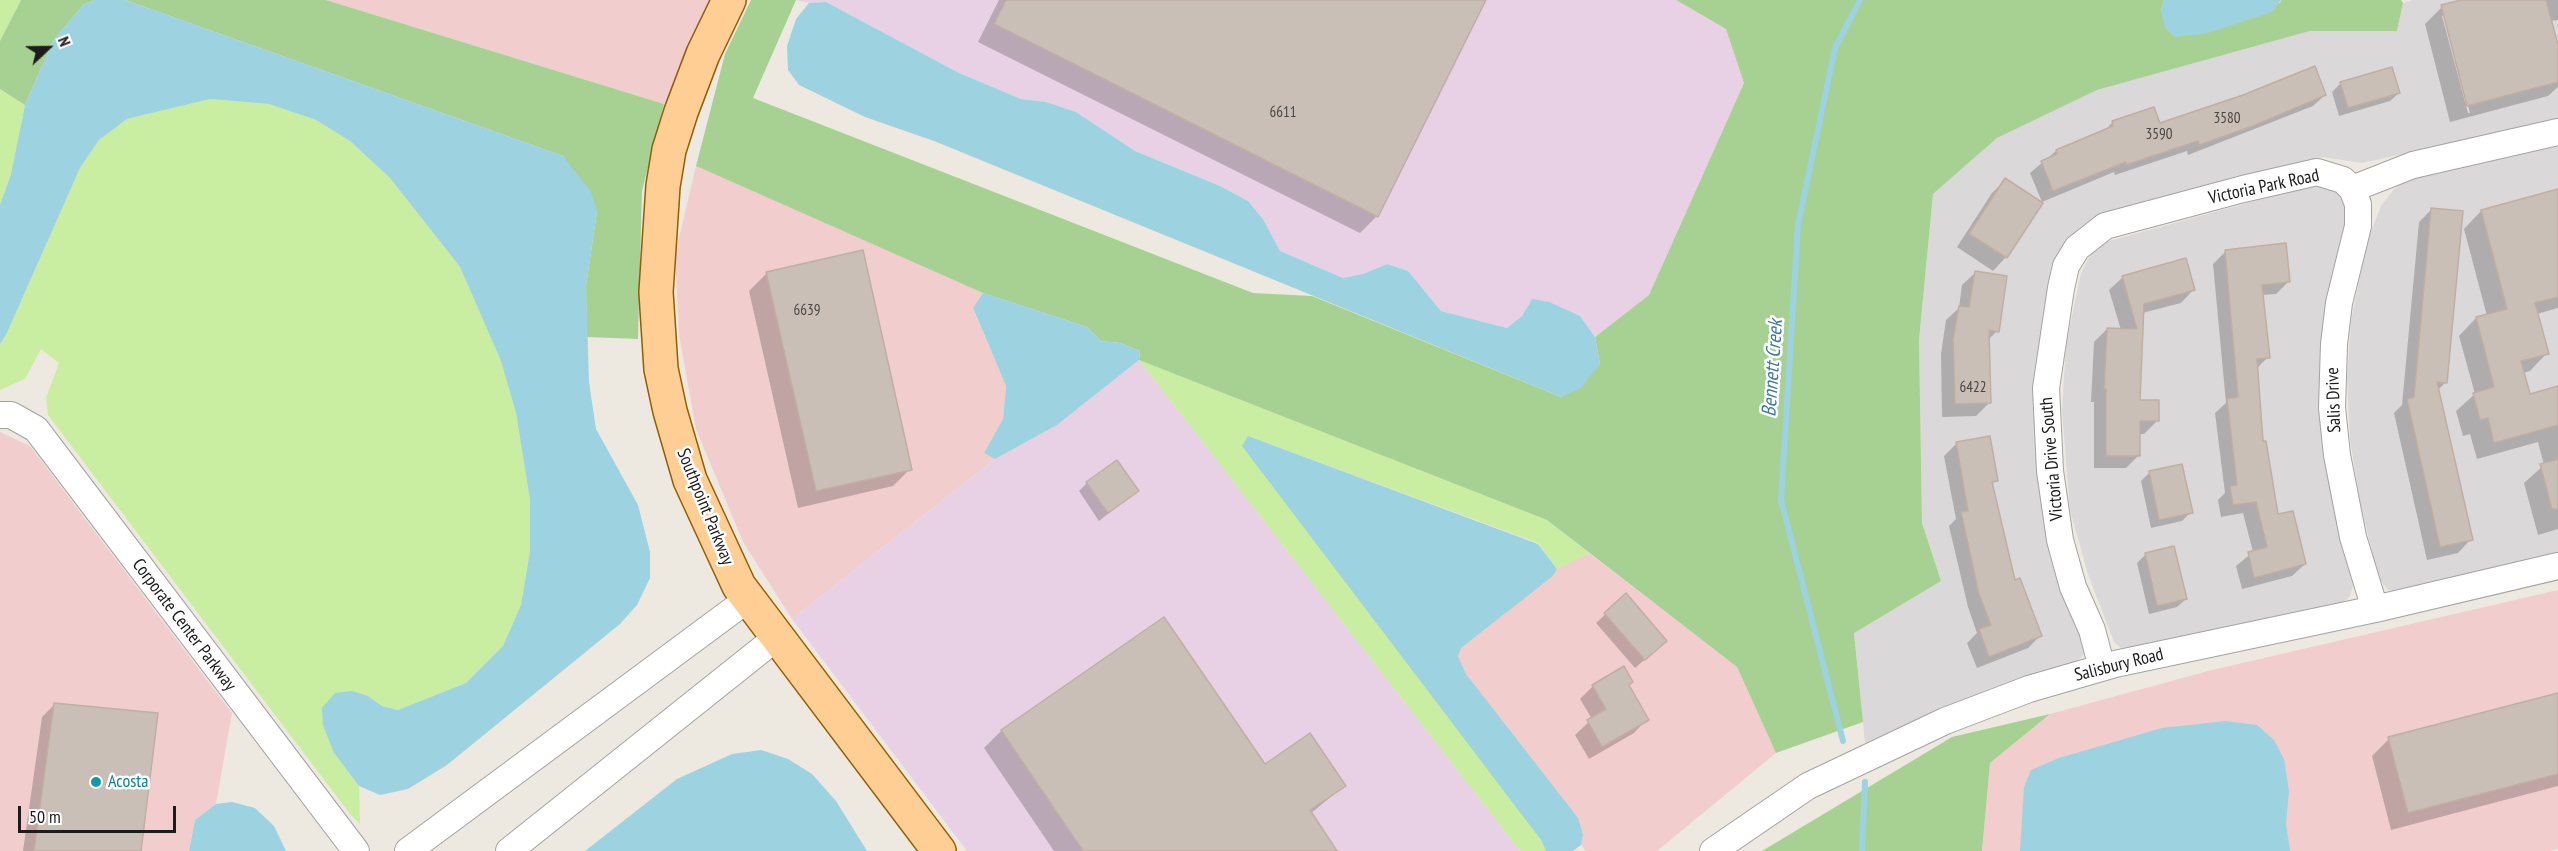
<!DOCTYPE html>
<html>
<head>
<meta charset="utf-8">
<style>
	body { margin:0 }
	#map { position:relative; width:2558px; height:851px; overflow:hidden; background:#eee9e0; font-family:"PT Sans Narrow",sans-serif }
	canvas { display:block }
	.north { position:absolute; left:18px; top:18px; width:60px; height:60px; -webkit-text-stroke:4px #fff; paint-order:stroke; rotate:68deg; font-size:16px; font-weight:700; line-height:24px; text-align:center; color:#1c1c1c }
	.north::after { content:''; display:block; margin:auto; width:21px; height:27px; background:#1c1c1c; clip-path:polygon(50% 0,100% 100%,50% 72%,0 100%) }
	.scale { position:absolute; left:18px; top:806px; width:158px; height:27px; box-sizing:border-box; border:3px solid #1c1c1c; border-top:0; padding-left:8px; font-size:18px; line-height:21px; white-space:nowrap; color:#1c1c1c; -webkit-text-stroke:4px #fff; paint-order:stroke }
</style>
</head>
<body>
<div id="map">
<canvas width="2558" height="851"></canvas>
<div class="north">N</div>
<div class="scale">50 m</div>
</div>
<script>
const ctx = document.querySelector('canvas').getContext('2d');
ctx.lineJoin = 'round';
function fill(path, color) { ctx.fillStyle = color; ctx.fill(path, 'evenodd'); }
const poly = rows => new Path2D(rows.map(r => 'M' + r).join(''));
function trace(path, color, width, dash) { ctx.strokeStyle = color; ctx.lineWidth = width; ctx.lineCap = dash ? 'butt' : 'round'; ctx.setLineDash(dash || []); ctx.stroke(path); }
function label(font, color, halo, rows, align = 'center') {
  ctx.font = font + ' "PT Sans Narrow",sans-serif'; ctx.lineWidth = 5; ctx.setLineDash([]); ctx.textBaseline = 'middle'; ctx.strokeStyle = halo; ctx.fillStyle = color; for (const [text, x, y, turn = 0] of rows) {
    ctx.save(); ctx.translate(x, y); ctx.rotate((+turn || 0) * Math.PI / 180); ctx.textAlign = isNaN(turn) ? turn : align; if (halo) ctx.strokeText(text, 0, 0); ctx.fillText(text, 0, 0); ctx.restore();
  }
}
fill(poly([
	[2412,0,2558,0,2558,120,2362,163,2323,157,2105,214,2080,227,2060,256,2039,355,2085,638,2085,653,2073,665,1987,691,1865,743,1854,632,1941,581,1922,523,1919,340,1933,194,1997,138,2097,90,2310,31,2397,31,2403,3],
	[2558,146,2558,554,2404,591,2388,590,2378,578,2360,501,2350,439,2347,378,2351,321,2367,242,2381,206,2394,189,2409,178],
	[2320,183,2332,187,2344,201,2349,215,2326,455,2353,585,2350,596,2341,605,2125,651,2114,642,2088,574,2070,510,2062,411,2066,345,2081,273,2092,252,2109,241]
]), '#dad8d8');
fill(poly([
	[326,0,713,0,664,104],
	[696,166,983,293,973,309,1006,386,1003,419,984,453,995,459,792,619,743,542,696,429,679,335,675,255],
	[0,432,30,446,232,713,216,804,195,820,189,851,0,851],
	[1589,553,1737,667,1776,753,1657,851,1586,851,1581,845,1583,835,1466,674,1458,656,1460,648,1553,576,1557,569],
	[2558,590,2558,849,2549,851,1982,851,1990,763,2050,714,2212,670]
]), '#f1cecd');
fill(poly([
	[796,0,1676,0,1726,29,1744,83,1649,295,1595,337,1580,316,1532,299,1522,316,1507,328,1441,311,1408,271,1387,264,1363,274,1343,278,1280,251,1263,219,1248,201,1220,186,1135,151,1076,112,1046,102,1021,99,959,73,826,2,809,3],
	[1139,360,1520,851,967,851,792,619,995,459,1057,425]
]), '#e8d1e4');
fill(poly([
	[0,0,21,0,0,41],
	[0,89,25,105,11,174,0,205],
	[210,99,269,104,316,120,350,141,390,178,460,267,501,361,516,413,530,500,530,551,521,605,503,646,466,683,398,710,382,706,368,696,334,753,359,786,360,824,350,814,48,415,46,398,59,363,41,349,25,379,0,390,0,344,6,335,80,168,99,140,127,119],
	[1139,360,1547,520,1589,553,1557,569,1538,543,1248,436,1541,840,1546,851,1520,851]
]), '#c9eda1');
fill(poly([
	[21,0,95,0,84,4,53,41,25,105,0,89,0,41],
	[125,0,326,0,664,104,642,191,638,339,587,337,586,286,597,211,563,156],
	[751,0,796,0,753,98,1253,293,1312,296,1561,397,1600,364,1595,337,1649,295,1744,83,1726,29,1676,0,2164,0,2161,11,2280,3,2281,0,2401,0,2403,3,2397,31,2310,31,2097,90,1997,138,1933,194,1919,340,1922,523,1941,581,1854,633,1863,722,1776,753,1737,667,1547,520,1139,360,1140,351,1120,343,1101,341,1087,327,983,293,696,166,725,54],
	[2050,714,1990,763,1982,851,1762,851,1952,737]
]), '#a6d192');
fill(poly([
	[95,0,125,0,563,156,591,192,597,211,586,286,589,382,596,429,638,505,650,552,650,578,637,605,620,624,447,765,408,789,380,795,359,786,334,753,323,725,322,708,335,693,352,691,368,696,382,706,398,710,466,683,503,646,521,605,530,551,530,500,516,413,501,361,460,267,390,178,350,141,316,120,269,104,210,99,127,119,99,140,80,168,6,335,0,344,0,205,11,174,25,105,53,41,84,4],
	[2164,0,2281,0,2272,12,2205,34,2174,37,2165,28,2161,11],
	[826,2,959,73,1021,99,1046,102,1076,112,1135,151,1220,186,1248,201,1263,219,1280,251,1343,278,1363,274,1387,264,1408,271,1441,311,1507,328,1522,316,1532,299,1549,302,1580,316,1595,337,1600,364,1581,388,1561,397,934,141,865,117,799,85,788,70,787,46,796,19,809,3],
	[983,293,1087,327,1101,341,1120,343,1140,351,1139,360,1057,425,995,459,984,453,1003,419,1006,386,973,308],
	[1248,436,1538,544,1557,569,1553,576,1461,648,1458,656,1466,674,1578,818,1583,835,1581,845,1573,851,1546,851,1541,840,1242,446],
	[2226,721,2257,725,2274,740,2284,759,2289,791,2286,823,2290,851,2020,851,2024,787,2031,770,2059,758,2162,728],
	[761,750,788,759,812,774,836,801,867,851,585,851,677,779,732,754],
	[232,802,255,808,274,826,286,851,189,851,195,820,216,804]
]), '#9dd2e0');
fill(poly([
	[999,0,1484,0,1377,216,1360,233,978,42],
	[2467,0,2558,0,2558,20,2550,21,2558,51,2558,87,2548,96,2450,122,2425,24,2442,7],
	[2442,16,2445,16,2470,113,2468,113],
	[2341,83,2399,93,2390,101,2339,116,2332,92],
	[2325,95,2313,106,2188,155,2187,151,2115,175,2114,172,2042,202,2030,173,2056,151,2103,132,2112,123,2159,124],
	[2005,180,2041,203,2006,257,1993,271,1957,247,1992,193],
	[2558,192,2558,308,2537,314,2547,353,2530,371,2523,373,2529,396,2558,388,2558,529,2538,535,2524,483,2544,465,2538,442,2477,459,2470,434,2463,436,2456,411,2475,394,2459,336,2476,318,2487,316,2464,229,2481,211],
	[2432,209,2446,382,2437,391,2471,539,2458,553,2427,560,2394,413,2402,405,2419,222],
	[2225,252,2289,281,2276,294,2262,295,2268,357,2256,369,2261,443,2277,516,2305,564,2292,576,2242,589,2236,566,2253,552,2243,513,2221,517,2218,500,2225,493,2215,413,2226,403,2213,264],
	[1976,272,1997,331,1988,340,1989,403,1976,416,1942,417,1941,354,1946,320,1959,308,1962,285],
	[767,273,910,469,893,486,798,508,749,291],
	[2123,277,2194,289,2181,303,2142,313,2138,402,2157,421,2144,434,2139,434,2139,455,2126,468,2094,468,2094,402,2091,402,2094,342,2107,329,2121,330,2109,290],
	[1956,444,1996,480,1991,485,2013,582,2040,636,2028,648,1977,668,1967,643,1977,633,1968,607,1949,526,1956,519,1944,456],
	[2150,472,2191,512,2182,521,2151,528,2141,481],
	[1087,483,1137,491,1099,521,1079,491],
	[2146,554,2186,599,2177,607,2149,614,2137,563],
	[1626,595,1657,649,1635,668,1596,623],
	[1164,620,1264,766,1344,786,1310,814,1336,851,1054,851,984,748,1001,731],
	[1593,686,1628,686,1647,719,1634,733,1589,759,1575,735,1592,719,1580,699],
	[2558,695,2558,786,2391,830,2372,756,2389,739],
	[55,704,140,851,23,851,42,717]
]), '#0003');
trace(poly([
	[1843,741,1781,500,1798,225,1835,48,1860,0],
	[1862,851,1865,782]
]), '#9dd2e0', 6);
const building = poly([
	[1006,0,1486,0,1378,217,994,24,1006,0],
	[2461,0,2546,0,2558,45,2558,82,2467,106,2441,5,2461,0],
	[2315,66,2326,95,2253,126,2199,145,2198,141,2126,165,2126,162,2053,191,2041,161,2057,154,2056,150,2113,126,2112,121,2154,107,2160,123,2243,95,2315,66],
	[2392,67,2400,93,2348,108,2340,82,2392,67],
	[2005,178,2043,203,2007,258,1969,234,2005,178],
	[2558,189,2558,297,2535,303,2549,354,2521,361,2530,394,2558,386,2558,425,2494,443,2488,418,2480,420,2473,393,2494,387,2476,317,2507,309,2481,210,2558,189],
	[2431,208,2463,211,2447,383,2437,382,2473,540,2440,547,2407,399,2414,397,2431,208],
	[2286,243,2290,282,2262,285,2270,358,2257,359,2263,441,2266,441,2278,514,2293,511,2306,564,2254,578,2248,552,2267,547,2256,502,2233,505,2230,486,2237,485,2227,399,2238,397,2225,250,2286,243],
	[863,250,912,470,816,491,766,272,863,250],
	[2186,258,2195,290,2144,304,2140,400,2159,400,2159,421,2140,421,2140,456,2106,456,2106,389,2104,389,2107,328,2137,329,2122,276,2186,258],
	[1975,271,2007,276,1999,332,1989,330,1991,403,1955,404,1953,339,1959,306,1969,307,1975,271],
	[1990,436,1998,481,1992,482,2015,580,2020,578,2042,636,1989,657,1979,629,1991,625,1979,594,1961,512,1968,511,1956,442,1990,436],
	[2558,459,2558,509,2552,509,2540,464,2558,459],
	[1117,460,1139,491,1108,513,1086,482,1117,460],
	[2182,464,2193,513,2159,520,2149,471,2182,464],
	[2174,546,2187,599,2157,606,2145,553,2174,546],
	[1626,593,1667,641,1645,660,1604,613,1626,593],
	[1164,617,1265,764,1310,733,1346,786,1310,810,1337,851,1083,851,1001,730,1164,617],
	[1624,666,1633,682,1629,685,1649,720,1602,747,1587,720,1606,709,1592,685,1624,666],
	[2558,693,2558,774,2408,813,2388,737,2558,693],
	[54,703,158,713,141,851,34,851,54,703]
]);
fill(building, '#cabfb6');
trace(building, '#c1aea2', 1.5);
const minor = poly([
	[2352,189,2413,165,2558,132],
	[0,415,11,415,36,429,356,851],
	[2102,668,2092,630,2073,587,2060,540,2050,471,2046,388,2061,288,2066,266,2077,248,2105,226,2243,189,2317,172,2343,180,2352,189,2358,204,2358,226,2339,303,2334,344,2332,408,2337,455,2353,537,2375,609],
	[408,851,748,599],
	[509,851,776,638],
	[1713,851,1808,786,1945,721,2029,689,2115,664,2375,609,2558,566]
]);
const major = poly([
	[729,0,703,54,681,112,669,150,663,186,656,292,661,369,670,411,690,480,739,586,939,851]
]);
trace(minor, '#a3a3a3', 28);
trace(major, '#935e00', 36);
trace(minor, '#fff', 26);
trace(major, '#ffce94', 33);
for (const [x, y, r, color] of [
	[96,782,6,"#0f9aa8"]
]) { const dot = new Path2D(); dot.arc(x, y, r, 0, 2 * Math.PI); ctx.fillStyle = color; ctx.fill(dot); trace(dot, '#fff', 2); }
label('15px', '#484542', null, [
	["6611",1283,113],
	["3580",2227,119],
	["3590",2159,135],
	["6639",807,311],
	["6422",1973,388]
]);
label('18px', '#1c1c1c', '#fff', [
	["Victoria Park Road",2264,187,-12],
	["Salis Drive",2334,400,-92],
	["Victoria Drive South",2052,459,-95],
	["Southpoint Parkway",705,507,68],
	["Corporate Center Parkway",184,625,53],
	["Salisbury Road",2119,665,-14]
]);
label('18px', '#0d838f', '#fff', [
	["Acosta",108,782]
], 'left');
label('italic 20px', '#4078a9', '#fff', [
	["Bennett Creek",1773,368,-86]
]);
</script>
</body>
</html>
